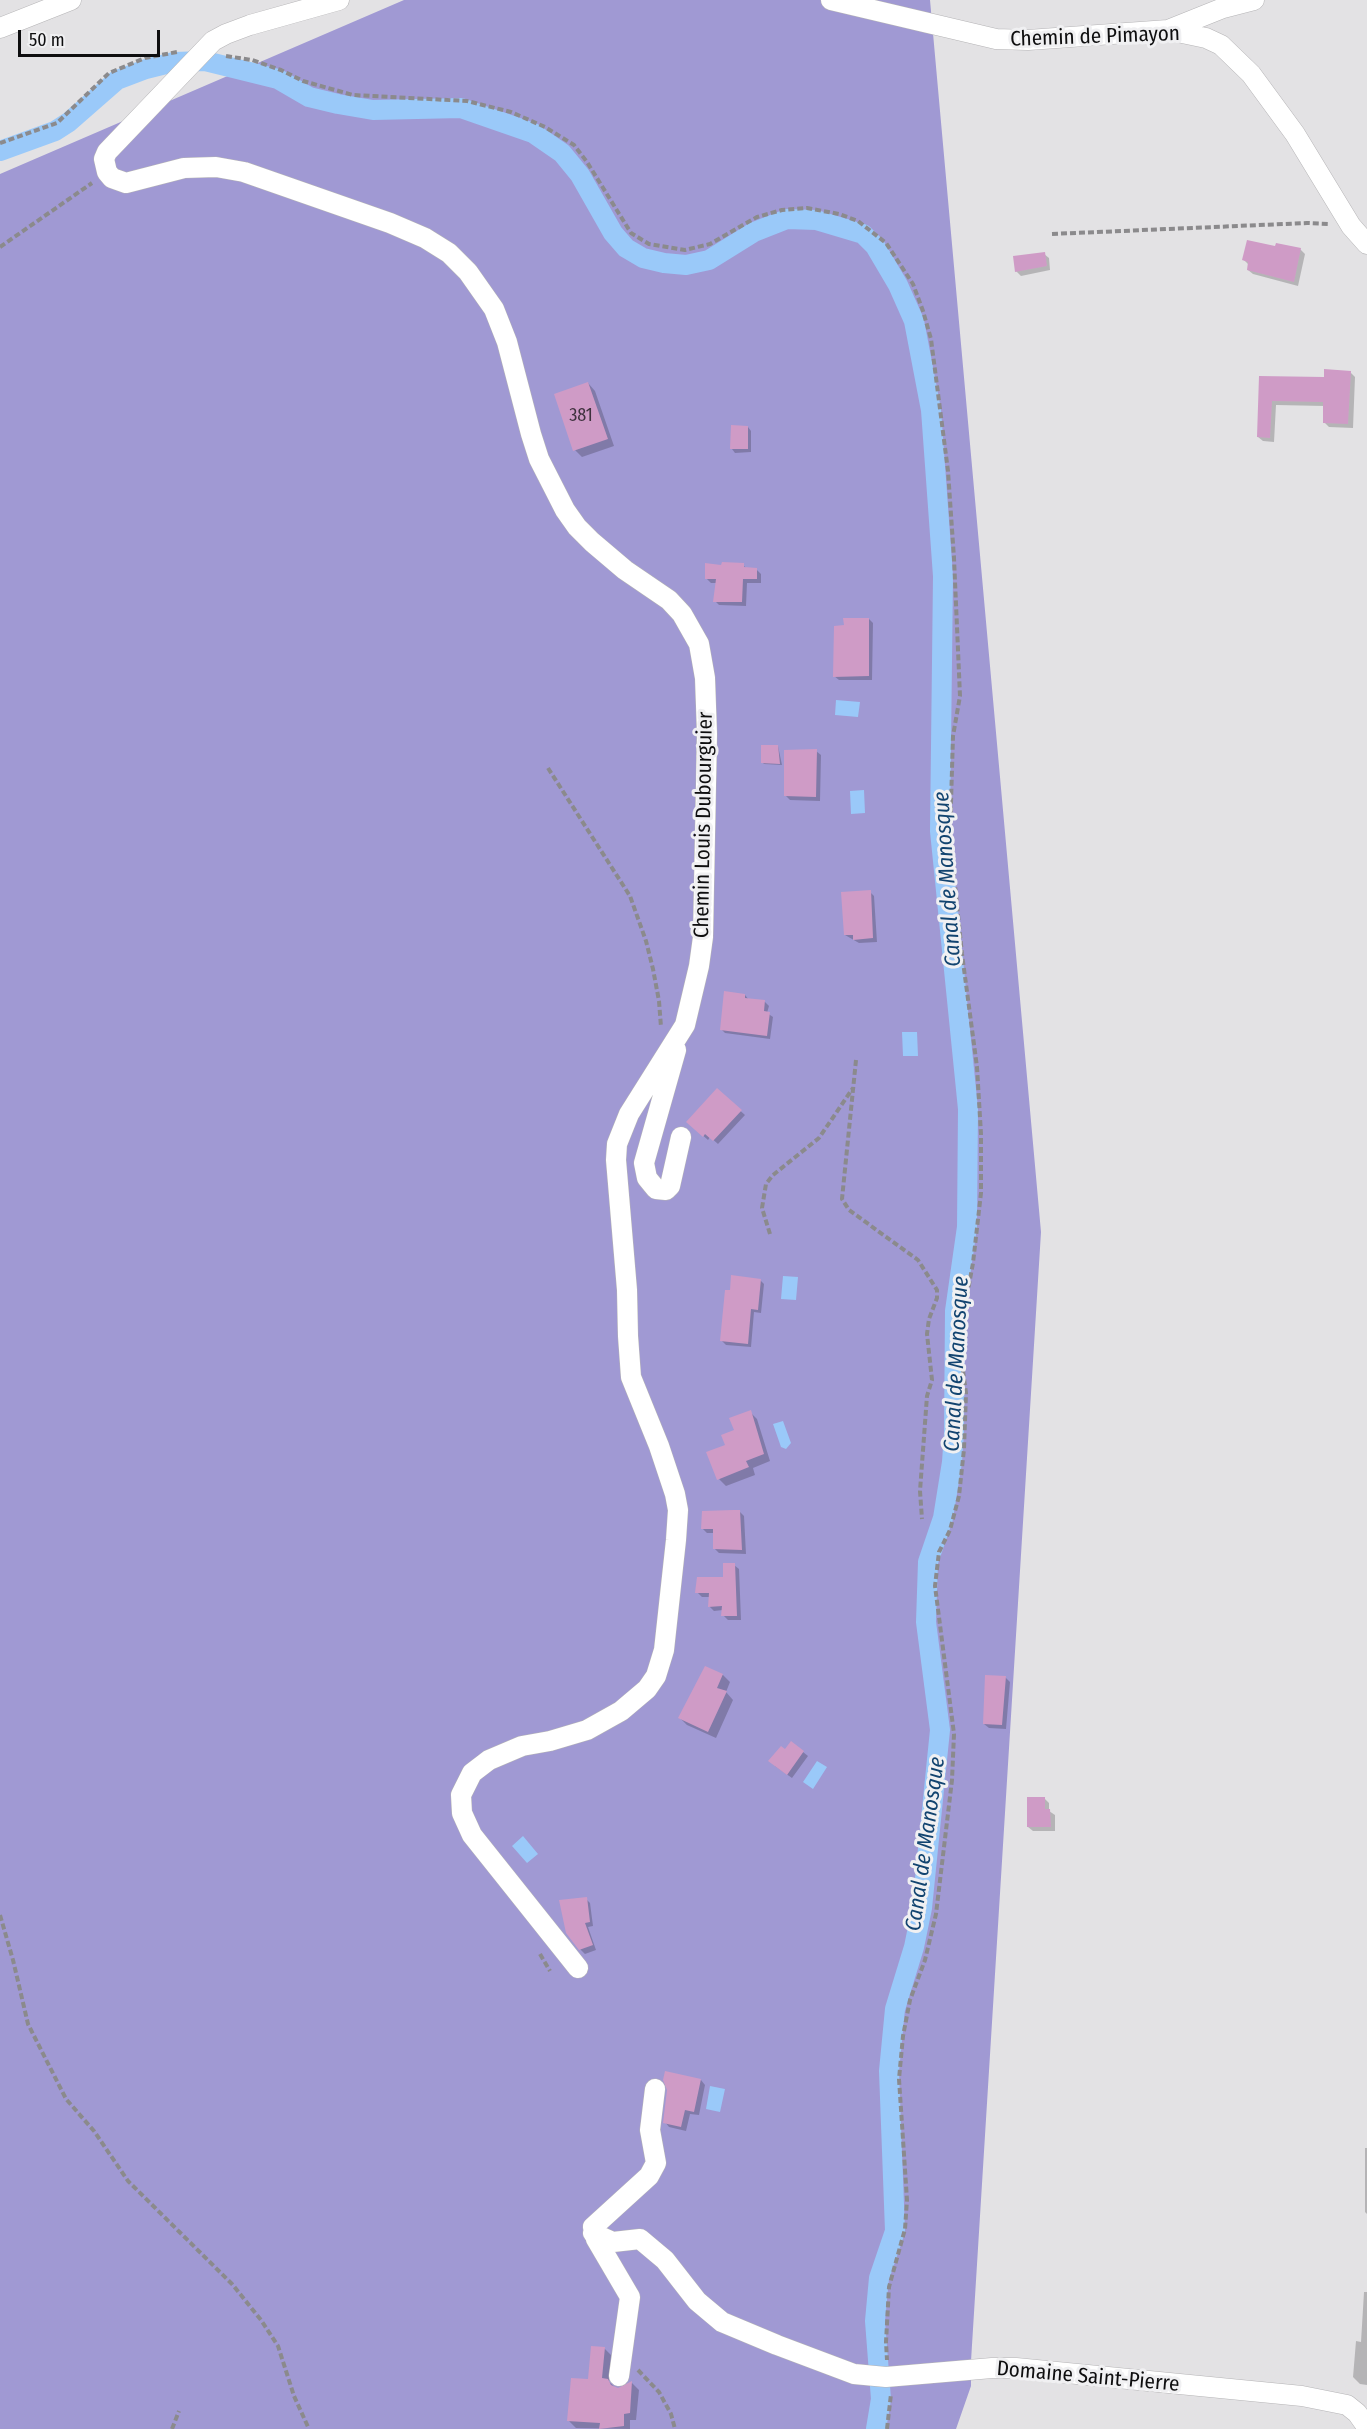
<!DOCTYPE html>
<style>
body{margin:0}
#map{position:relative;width:1367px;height:2429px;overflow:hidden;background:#e3e2e4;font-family:"Fira Sans Condensed",sans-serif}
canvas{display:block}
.scale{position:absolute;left:18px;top:30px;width:142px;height:27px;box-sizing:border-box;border:3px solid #0e0e0f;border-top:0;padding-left:8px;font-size:18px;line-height:21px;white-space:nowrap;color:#0e0e0f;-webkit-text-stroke:4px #f0f0f2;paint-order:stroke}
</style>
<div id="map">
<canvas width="1367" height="2429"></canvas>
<div class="scale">50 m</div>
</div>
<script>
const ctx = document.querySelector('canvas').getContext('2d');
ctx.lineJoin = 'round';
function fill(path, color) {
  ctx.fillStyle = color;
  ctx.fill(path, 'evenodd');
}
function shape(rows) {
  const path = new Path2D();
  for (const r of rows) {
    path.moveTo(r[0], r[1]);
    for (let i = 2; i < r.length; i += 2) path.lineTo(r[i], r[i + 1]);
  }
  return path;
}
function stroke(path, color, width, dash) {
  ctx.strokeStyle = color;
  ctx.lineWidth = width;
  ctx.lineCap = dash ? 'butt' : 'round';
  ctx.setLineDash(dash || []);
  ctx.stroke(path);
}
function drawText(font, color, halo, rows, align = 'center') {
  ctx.font = font + ' "Fira Sans Condensed",sans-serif';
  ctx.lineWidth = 6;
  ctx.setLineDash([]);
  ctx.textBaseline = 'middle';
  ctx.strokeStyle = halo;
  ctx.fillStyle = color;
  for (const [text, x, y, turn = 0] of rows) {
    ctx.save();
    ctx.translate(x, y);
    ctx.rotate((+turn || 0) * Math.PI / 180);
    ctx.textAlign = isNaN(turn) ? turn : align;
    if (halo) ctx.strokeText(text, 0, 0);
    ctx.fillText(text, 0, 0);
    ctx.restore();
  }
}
fill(shape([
 [404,0,930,0,1041,1232,971,2361,971,2386,956,2429,0,2429,0,174]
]), '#a099d3');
fill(shape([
 [836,700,860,702,858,717,835,715],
 [864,790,865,813,851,814,850,791],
 [902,1032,917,1032,918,1056,903,1056],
 [783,1276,798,1277,796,1300,781,1299],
 [783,1421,791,1443,786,1449,781,1447,773,1424],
 [817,1761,827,1767,813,1789,803,1782],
 [523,1836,538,1854,527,1863,512,1846],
 [710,2086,725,2089,720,2112,706,2109]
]), '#9ac9f9');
fill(shape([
 [1277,248,1300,249,1305,254,1298,286,1253,274,1248,270,1249,265,1244,260],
 [1044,254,1049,258,1050,270,1021,276,1016,271],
 [1351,373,1355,377,1353,428,1329,427,1324,422,1325,406,1276,405,1274,442,1263,441,1258,437,1260,378,1326,378],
 [588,383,595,391,614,446,582,457,575,450],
 [748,427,751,431,751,452,735,453,732,449],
 [707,565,743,565,747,569,756,569,761,574,761,583,747,583,746,606,719,605,715,601,717,583,711,583,706,578],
 [869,619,873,623,872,680,839,680,834,676,845,627],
 [778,746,782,765,764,764,762,762],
 [816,751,821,755,820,801,790,800,786,796],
 [870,892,874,896,877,942,859,943,845,935],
 [745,995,749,1000,765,1002,769,1006,767,1013,773,1017,770,1039,725,1033,721,1029],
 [717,1090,745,1115,718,1144,710,1137,708,1140,692,1126],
 [760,1280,764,1284,761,1313,754,1312,751,1347,726,1345,722,1341,731,1292],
 [750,1412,757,1419,770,1461,753,1468,755,1475,726,1486,719,1479,727,1446],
 [740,1512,744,1516,746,1554,719,1553,714,1548,714,1533,707,1533,702,1528],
 [734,1565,739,1569,741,1620,728,1620,723,1615,723,1610,714,1611,709,1606,710,1597,702,1597,697,1592,724,1579],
 [705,1668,723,1675,730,1682,726,1692,733,1700,716,1738,687,1725,680,1718],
 [1005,1677,1010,1682,1006,1729,989,1728,984,1724],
 [785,1751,803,1752,808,1756,792,1778,775,1766],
 [1044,1798,1049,1803,1049,1811,1055,1815,1055,1831,1033,1831,1028,1827],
 [586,1899,590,1903,593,1926,588,1927,596,1950,585,1954,580,1949],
 [701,2080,705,2085,699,2115,690,2114,686,2131,669,2127,665,2122,668,2090],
 [1365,2148,1367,2148,1367,2214,1365,2212],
 [1364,2292,1367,2292,1367,2385,1360,2384,1353,2377,1356,2341,1361,2342],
 [604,2348,611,2355,609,2382,618,2390,632,2383,639,2390,636,2420,630,2420,630,2429,576,2428,569,2421]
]), '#0003');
stroke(shape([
 [0,151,55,131,69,122,117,80,146,69,174,62,205,61,278,79,309,97,338,104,373,110,461,108,533,133,562,153,580,175,613,233,626,248,643,258,664,263,686,265,709,260,754,232,787,219,816,220,863,234,875,246,898,285,914,321,931,410,943,576,940,831,968,1109,967,1227,955,1311,954,1433,952,1462,943,1518,928,1562,926,1622,940,1730,922,1908,914,1947,895,2009,889,2071,895,2231,879,2278,875,2321,881,2399,876,2429]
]), '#9ac9f9', 20);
fill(shape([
 [1247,240,1275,246,1276,243,1301,248,1294,282,1247,270,1248,262,1242,260],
 [1045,252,1047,266,1015,272,1013,256],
 [1324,369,1351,371,1348,424,1323,423,1323,402,1272,401,1270,438,1257,437,1259,376,1324,377],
 [588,382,608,439,573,451,554,394],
 [731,425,748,426,748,449,730,449],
 [722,562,744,563,744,567,757,568,757,579,743,579,742,602,713,602,716,579,705,579,705,563,721,565],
 [843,618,869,618,869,676,833,677,834,626,844,625],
 [761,745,778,745,780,764,761,763],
 [817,749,816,797,784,796,784,750],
 [871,890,873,938,853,940,853,935,844,935,841,892],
 [724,991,745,994,745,998,765,1000,764,1011,770,1012,767,1036,720,1030],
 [717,1088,742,1110,713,1141,705,1134,703,1137,686,1122],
 [731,1275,761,1279,758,1310,751,1309,748,1344,720,1341,725,1290,730,1290],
 [751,1410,764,1454,746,1461,749,1467,717,1480,706,1452,725,1445,721,1435,734,1430,729,1418],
 [733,1510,740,1510,742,1550,713,1549,713,1529,701,1529,702,1511],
 [723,1563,735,1563,737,1616,721,1616,722,1606,708,1607,709,1593,695,1593,697,1577,723,1577],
 [705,1666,723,1674,717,1688,727,1691,708,1732,678,1718],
 [985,1675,1006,1676,1002,1725,983,1724],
 [791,1741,804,1751,787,1775,768,1761,781,1746,785,1749],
 [1027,1797,1045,1797,1045,1809,1050,1809,1051,1827,1027,1827],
 [587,1897,590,1922,585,1923,593,1945,579,1950,566,1933,559,1900],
 [665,2071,701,2079,694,2112,685,2110,681,2127,663,2123,667,2090,663,2080],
 [591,2346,605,2347,602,2378,608,2379,611,2385,618,2388,632,2381,630,2413,624,2414,624,2426,599,2429,600,2423,567,2421,571,2378,588,2379]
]), '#cf9bc6');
const minor = shape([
 [339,0,250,25,226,34,213,41,107,152,104,159,107,172,112,178,126,183,184,168,216,167,244,172,390,223,425,238,449,253,468,272,494,309,507,342,531,434,539,459,565,510,577,527,592,542,625,570,669,600,682,614,699,644,705,678,707,734,703,937,699,966,685,1025,629,1114,617,1144,616,1160,627,1290,628,1336,631,1377,659,1446,675,1494,678,1510,676,1540,664,1650,656,1676,647,1689,621,1711,587,1730,550,1741,522,1746,489,1760,472,1773,461,1795,462,1813,472,1835,578,1968],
 [831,0,996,39,1028,40,1168,30,1206,38,1221,45,1251,74,1295,134,1351,226,1367,244],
 [0,28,71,0],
 [1168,30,1223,8,1254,0],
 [676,1050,644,1163,647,1178,656,1189,666,1190,670,1186,681,1137],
 [593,2233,613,2242,640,2239,665,2260,697,2301,722,2322,777,2345,854,2374,886,2377,992,2368,1016,2368,1302,2396,1347,2405,1357,2413,1367,2427],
 [619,2376,630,2297,596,2239,593,2227,649,2176,656,2163,650,2130,655,2089]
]);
stroke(minor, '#b5b4b6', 21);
stroke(shape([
 [226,56,252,60,281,70,303,81,353,95,467,101,511,112,545,127,574,145,587,162,631,233,649,244,685,250,710,244,757,217,782,210,807,208,839,214,858,221,886,243,913,284,923,311,931,339,948,471,954,558,960,696,953,736,950,836,962,954,977,1067,981,1134,981,1193,973,1263,963,1317,961,1356,966,1393,964,1449,959,1496,950,1530,939,1552,935,1586,954,1734,952,1780,936,1914,925,1960,910,2000,903,2036,899,2079,907,2200,905,2229,889,2287,886,2342,887,2360],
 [0,143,57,123,109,73,145,58,177,52],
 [1052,234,1307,223,1330,224],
 [0,247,92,183],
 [548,768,630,896,646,941,653,969,659,1001,661,1027],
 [856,1060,842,1199,849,1210,918,1260,937,1290,937,1298,929,1319,927,1334,932,1380,927,1396,920,1491,922,1519],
 [770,1234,762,1208,766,1184,773,1175,819,1138,853,1088],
 [0,1915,13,1960,28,2024,66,2099,94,2131,128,2181,232,2284,261,2320,278,2346,294,2396,309,2429],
 [540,1954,550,1971],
 [638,2370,659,2392,671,2414,675,2429],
 [172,2429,179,2411],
 [887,2429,891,2394]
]), '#8b8a8c', 4, [6, 3]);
stroke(minor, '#fff', 20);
drawText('18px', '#3e313d', null, [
 ["381",581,416]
]);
drawText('21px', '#0e0e0f', '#f0f0f2', [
 ["Chemin de Pimayon",1095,37,-2],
 ["Chemin Louis Dubourguier",704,825,-89],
 ["Domaine Saint-Pierre",1088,2377,5]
]);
drawText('italic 22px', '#124470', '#f0f0f2', [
 ["Canal de Manosque",948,879,-94],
 ["Canal de Manosque",957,1364,-87],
 ["Canal de Manosque",926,1844,-82]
]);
</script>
